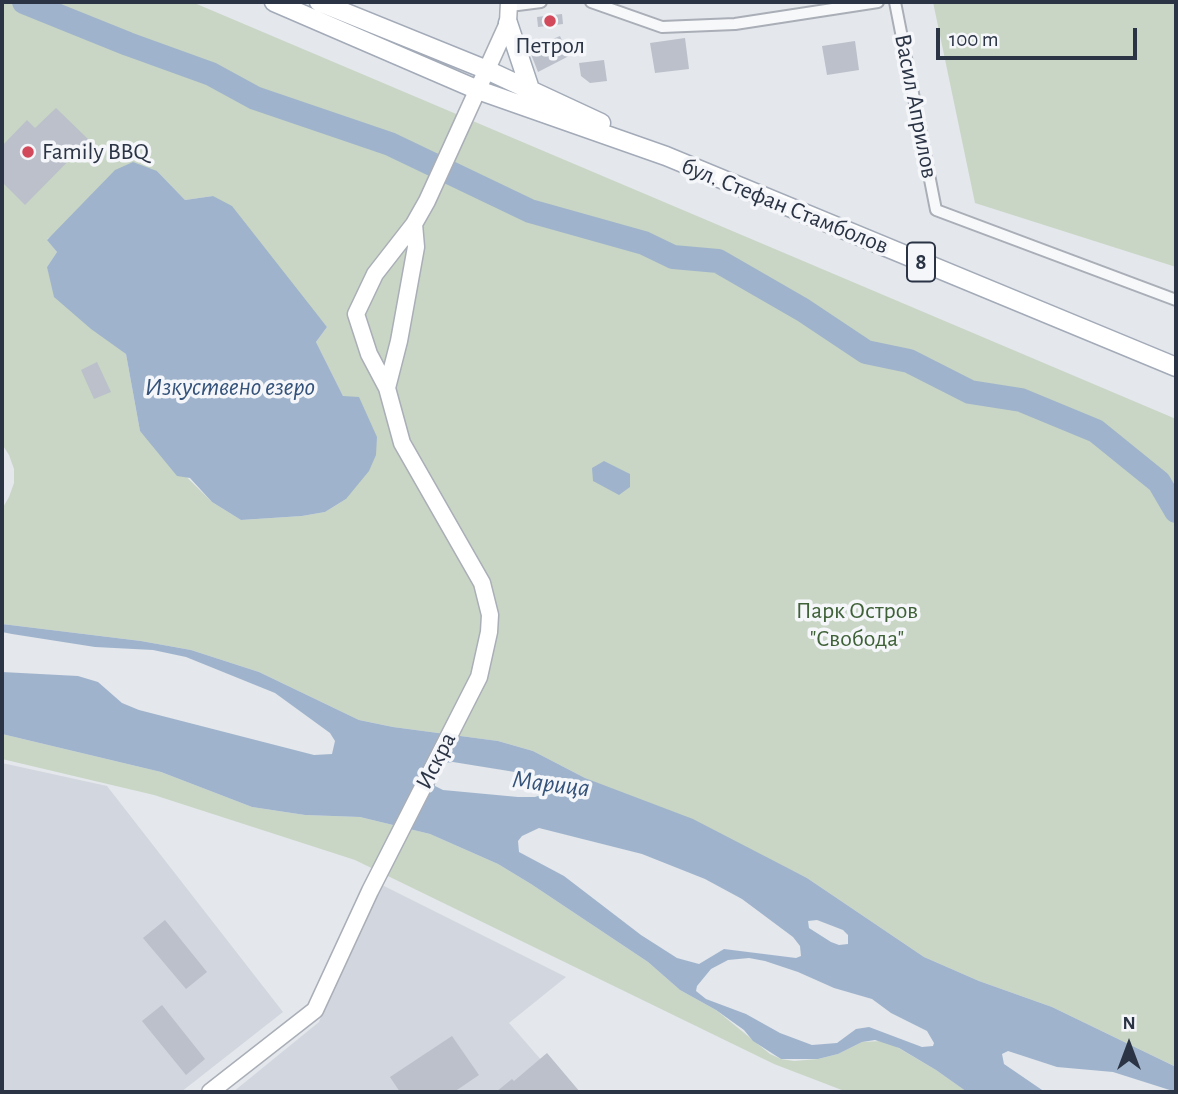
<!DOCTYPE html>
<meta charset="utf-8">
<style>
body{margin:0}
#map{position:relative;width:1178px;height:1094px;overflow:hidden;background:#e4e7ec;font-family:"Alegreya Sans",sans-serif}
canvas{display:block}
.frame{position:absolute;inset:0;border:4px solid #2b3445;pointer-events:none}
.north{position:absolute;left:1094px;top:1010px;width:70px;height:70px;-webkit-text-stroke:5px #f4f6f9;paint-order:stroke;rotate:0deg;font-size:19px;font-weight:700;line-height:28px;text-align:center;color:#2b3445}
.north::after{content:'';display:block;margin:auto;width:24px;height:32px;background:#2b3445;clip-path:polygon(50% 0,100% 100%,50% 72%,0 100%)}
.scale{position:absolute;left:936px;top:28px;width:201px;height:32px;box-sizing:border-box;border:4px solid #2b3445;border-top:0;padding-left:9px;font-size:21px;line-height:24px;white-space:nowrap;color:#2b3445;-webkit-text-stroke:5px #f4f6f9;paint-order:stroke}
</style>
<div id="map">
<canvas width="1178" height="1094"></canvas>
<div class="frame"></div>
<div class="north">N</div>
<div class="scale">100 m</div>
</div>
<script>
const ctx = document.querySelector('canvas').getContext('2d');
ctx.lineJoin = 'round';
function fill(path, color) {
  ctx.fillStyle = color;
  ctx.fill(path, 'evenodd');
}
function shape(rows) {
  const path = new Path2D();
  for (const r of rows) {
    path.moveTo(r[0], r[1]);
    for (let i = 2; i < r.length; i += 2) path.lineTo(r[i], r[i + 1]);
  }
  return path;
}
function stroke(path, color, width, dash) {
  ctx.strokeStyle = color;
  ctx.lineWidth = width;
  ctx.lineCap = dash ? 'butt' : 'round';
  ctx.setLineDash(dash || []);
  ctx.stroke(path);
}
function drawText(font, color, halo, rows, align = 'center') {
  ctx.font = font + ' "Alegreya Sans",sans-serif';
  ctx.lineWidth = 7;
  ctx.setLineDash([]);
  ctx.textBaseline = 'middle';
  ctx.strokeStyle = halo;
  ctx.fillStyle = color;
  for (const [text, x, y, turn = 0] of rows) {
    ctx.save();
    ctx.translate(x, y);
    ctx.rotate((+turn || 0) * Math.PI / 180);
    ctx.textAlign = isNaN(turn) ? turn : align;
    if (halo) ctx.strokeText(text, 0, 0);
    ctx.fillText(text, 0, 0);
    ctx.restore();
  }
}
fill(shape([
 [2,763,107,786,283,1012,181,1092,2,1092],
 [378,883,566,977,509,1023,569,1092,233,1092,319,1022]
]), '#d2d6de');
fill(shape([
 [2,2,192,2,1176,419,1176,1067,1052,1007,979,981,924,957,807,878,742,846,585,778,533,751,498,741,393,727,359,720,259,672,191,650,141,641,2,624,2,509,9,497,14,483,14,469,9,455,2,444],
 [157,171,185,200,213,196,327,327,316,342,343,396,346,499,325,512,302,516,241,520,212,502,140,431,126,354,47,267,57,252,47,239],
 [933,2,1176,2,1176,267,975,203],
 [2,734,161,772,252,807,305,815,360,817,430,834,498,864,531,884,648,962,680,990,716,1010,770,1054,781,1059,794,1061,818,1059,838,1054,862,1042,882,1041,890,1043,936,1070,967,1092,847,1092,774,1064,355,860,154,795,2,759]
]), '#c9d6c5');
fill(shape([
 [133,162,157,171,185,200,213,196,232,206,327,327,316,342,343,396,359,397,377,437,376,455,369,471,346,499,325,512,302,516,241,520,212,502,190,478,177,476,140,431,126,354,91,329,54,297,47,267,57,252,47,240,115,170],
 [604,461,630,474,630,487,619,495,593,481,592,468],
 [2,624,141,641,191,650,259,672,359,720,393,727,498,741,533,751,585,778,693,819,807,878,924,957,979,981,1052,1007,1176,1067,1176,1092,1113,1072,1057,1067,1008,1051,1002,1054,1004,1064,1045,1092,967,1092,936,1070,899,1048,875,1040,862,1042,838,1054,818,1059,781,1059,753,1041,744,1030,716,1010,680,990,648,962,531,884,498,864,430,834,360,817,305,815,252,807,161,772,2,734,2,672,78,676,98,682,122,703,139,710,314,755,332,754,335,741,330,733,275,693,186,657,153,650,95,647,12,634,2,632],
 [453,762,521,773,551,780,554,784,550,792,535,797,518,797,443,790,435,786,432,776,444,763],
 [539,828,642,854,705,879,742,899,793,937,800,946,801,956,796,958,724,949,699,964,677,958,641,935,564,876,519,852,518,841,522,836],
 [817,920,843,930,848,935,848,944,839,945,831,942,809,928,808,921],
 [749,958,765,961,798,972,834,988,872,999,891,1013,927,1031,934,1043,933,1046,922,1047,869,1027,856,1029,837,1043,812,1045,780,1033,746,1014,706,999,696,991,697,986,711,969,728,960]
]), '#9fb4cc');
stroke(shape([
 [24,2,128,44,211,74,255,98,390,144,530,211,644,243,673,257,718,261,803,310,866,352,909,361,970,392,1021,400,1096,431,1159,482,1176,511]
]), '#9fb4cc', 24);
fill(shape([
 [562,14,563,24,538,27,537,17],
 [560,36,569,56,538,72,529,49],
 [685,38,689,69,655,73,650,43],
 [855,41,859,70,827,75,822,46],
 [604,60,607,81,590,83,581,76,579,63],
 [56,108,89,140,25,205,2,182,2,146,27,120,35,128],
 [97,362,111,392,94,399,81,370],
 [165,920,207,972,186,989,143,938],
 [162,1005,205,1059,186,1075,142,1021],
 [452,1036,479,1075,454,1092,400,1092,390,1077],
 [547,1053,580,1092,496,1092,512,1079,514,1081]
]), '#bbc0ca');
const street = shape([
 [591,2,662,27,735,24,878,2],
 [895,2,936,210,1176,300],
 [510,6,541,2]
]);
const secondary = shape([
 [387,388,399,341,416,247,414,224],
 [210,1092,315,1010,370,891,479,677,489,632,490,615,482,583,402,443,387,388,369,354,356,314,375,274,414,224,427,201,508,23,509,2]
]);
const primary = shape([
 [274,2,478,90,666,156,1176,367],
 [319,2,487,70,601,123],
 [508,23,530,89]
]);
stroke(street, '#a9aeb7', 14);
stroke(secondary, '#a9aeb7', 19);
stroke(primary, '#a3abb8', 21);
stroke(street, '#f7f8fa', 10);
stroke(secondary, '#fff', 16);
stroke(primary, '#fff', 18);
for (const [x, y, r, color] of [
 [550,21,7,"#d1495b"],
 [28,152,7,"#d1495b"]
]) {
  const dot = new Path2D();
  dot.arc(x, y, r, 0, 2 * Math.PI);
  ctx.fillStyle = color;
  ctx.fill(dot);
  stroke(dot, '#f4f6f9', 2.5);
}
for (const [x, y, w] of [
 [921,262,28]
]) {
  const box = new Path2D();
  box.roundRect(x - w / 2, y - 19.5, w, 39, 5);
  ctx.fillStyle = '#f4f6f9';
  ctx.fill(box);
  stroke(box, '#2b3445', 2);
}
drawText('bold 23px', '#2b3445', null, [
 ["8",921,262]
]);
drawText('24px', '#2b3445', '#f4f6f9', [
 ["Петрол",550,46],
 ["Family BBQ",42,152,"left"]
]);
drawText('24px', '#2b3445', '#f4f6f9', [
 ["Васил Априлов",916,106,79],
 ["бул. Стефан Стамболов",785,206,22],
 ["Искра",436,761,-63]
]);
drawText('24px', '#3f6138', '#f4f6f9', [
 ["Парк Остров",857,611],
 ["\"Свобода\"",857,639]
]);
drawText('italic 26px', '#34527a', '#f4f6f9', [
 ["Изкуствено езеро",230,387],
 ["Марица",551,784,7]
]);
</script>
